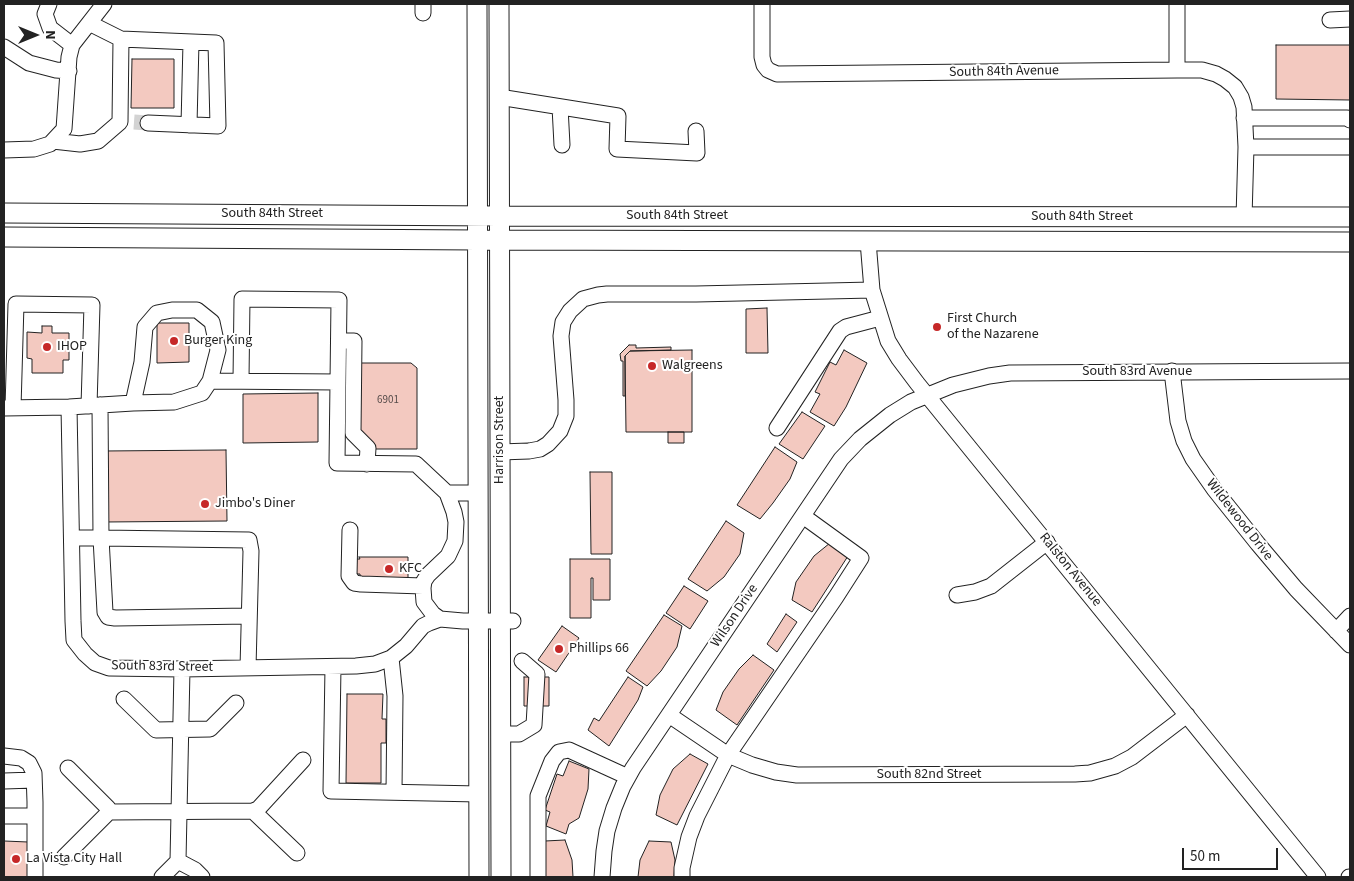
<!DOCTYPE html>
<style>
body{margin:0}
#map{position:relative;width:1354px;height:881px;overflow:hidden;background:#fff;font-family:"Source Sans 3",sans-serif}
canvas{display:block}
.frame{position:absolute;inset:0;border:5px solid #222;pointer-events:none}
.north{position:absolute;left:10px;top:10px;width:50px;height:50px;-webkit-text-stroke:4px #fff;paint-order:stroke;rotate:90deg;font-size:14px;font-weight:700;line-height:20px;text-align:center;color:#222}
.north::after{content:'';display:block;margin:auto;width:18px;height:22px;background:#222;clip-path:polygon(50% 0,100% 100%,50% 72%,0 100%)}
.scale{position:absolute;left:1182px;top:848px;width:96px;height:22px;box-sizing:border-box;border:2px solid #222;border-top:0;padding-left:6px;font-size:15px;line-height:18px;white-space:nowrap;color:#222;-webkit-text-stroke:4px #fff;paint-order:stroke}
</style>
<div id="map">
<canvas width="1354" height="881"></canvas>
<div class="frame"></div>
<div class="north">N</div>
<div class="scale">50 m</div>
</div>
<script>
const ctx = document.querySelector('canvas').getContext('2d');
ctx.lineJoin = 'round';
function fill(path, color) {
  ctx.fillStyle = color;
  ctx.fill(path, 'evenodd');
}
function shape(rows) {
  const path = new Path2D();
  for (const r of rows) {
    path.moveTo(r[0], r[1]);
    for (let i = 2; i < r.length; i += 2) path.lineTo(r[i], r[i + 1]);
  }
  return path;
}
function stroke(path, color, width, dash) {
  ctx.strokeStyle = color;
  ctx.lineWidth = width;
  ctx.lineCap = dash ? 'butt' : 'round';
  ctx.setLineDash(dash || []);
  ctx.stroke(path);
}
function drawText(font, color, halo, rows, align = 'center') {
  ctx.font = font + ' "Source Sans 3",sans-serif';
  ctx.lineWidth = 4;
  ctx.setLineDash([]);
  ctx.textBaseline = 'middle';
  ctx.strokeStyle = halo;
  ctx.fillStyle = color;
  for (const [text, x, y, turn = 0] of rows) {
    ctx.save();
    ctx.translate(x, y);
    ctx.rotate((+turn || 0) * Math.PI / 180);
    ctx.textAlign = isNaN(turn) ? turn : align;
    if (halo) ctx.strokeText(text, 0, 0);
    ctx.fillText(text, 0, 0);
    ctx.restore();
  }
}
const building = shape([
 [1276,45,1350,45,1350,100,1276,99,1276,45],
 [132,59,174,59,174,108,131,108,132,59],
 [767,308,768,353,746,353,746,309,767,308],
 [157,323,189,323,189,362,157,363,157,323],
 [42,326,52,326,52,333,69,333,69,360,63,360,63,373,32,373,32,359,27,358,27,332,42,333,42,326],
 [629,345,636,345,636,348,671,347,671,350,630,351,625,356,625,396,623,396,623,361,621,361,620,354,629,345],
 [692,350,692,432,626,432,625,356,630,351,692,350],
 [844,350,867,363,846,407,834,426,810,412,820,394,815,392,830,362,836,365,844,350],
 [358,363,411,363,417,368,417,449,373,449,358,434,358,363],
 [318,393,318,442,243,443,243,394,318,393],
 [802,412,825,426,803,459,779,444,802,412],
 [668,432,684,432,684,443,668,443,668,432],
 [775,447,797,462,790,479,773,503,760,519,737,505,775,447],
 [226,450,227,521,104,522,103,451,226,450],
 [590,472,612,472,612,554,591,554,590,472],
 [726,521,744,533,740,554,724,577,707,591,688,579,726,521],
 [830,543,848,556,812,612,792,600,796,582,814,556,830,543],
 [359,557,408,557,408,580,360,579,360,574,353,574,353,559,360,559,359,557],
 [570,559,610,559,610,600,593,600,593,578,591,578,591,618,570,618,570,559],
 [684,586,708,601,690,629,666,613,684,586],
 [786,614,797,622,777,652,767,644,786,614],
 [664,615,682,626,677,647,661,671,647,686,626,671,664,615],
 [562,626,579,638,556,672,538,660,562,626],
 [753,655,774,670,737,725,716,710,723,692,739,669,753,655],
 [524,677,549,677,549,706,524,706,524,677],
 [628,677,643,687,638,700,609,746,588,730,594,718,599,721,628,677],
 [347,694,383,694,382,719,386,719,386,743,381,743,381,783,346,783,347,694],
 [690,754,708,764,677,825,656,815,660,795,673,769,690,754],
 [569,761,589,769,588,789,579,818,569,824,566,834,546,826,550,812,545,810,557,774,563,776,569,761],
 [565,840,572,860,573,877,545,877,545,841,565,840],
 [4,841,28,842,28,877,4,877,4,841],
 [649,841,671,842,675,860,674,877,638,877,640,860,649,841]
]);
fill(building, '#f3c9c0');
stroke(building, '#222', 1);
stroke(shape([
 [134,122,148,123]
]), '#d3d3d3', 15, [15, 8]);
const minor = shape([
 [49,4,45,14,50,28,72,45],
 [762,4,762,57,764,65,768,70,777,74,1177,70,1202,70,1216,74,1225,79,1235,87,1241,97,1244,107,1246,147,1244,218],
 [423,13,423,4],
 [1330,20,1350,19],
 [121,39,216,43,218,126,148,123],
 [4,47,29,63,56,70,69,71],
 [1177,70,1177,4],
 [499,97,618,116,617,149,697,153,696,131],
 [560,107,562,145],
 [1244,118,1347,118,1350,120],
 [189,125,191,42],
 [53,141,80,144,98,141,120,122,121,39,89,23],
 [1246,147,1350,147],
 [4,150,34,149,50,144,64,129,69,57,72,45,104,4],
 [868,241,872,290,888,341,899,359,917,383,1318,877],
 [339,341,354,341,353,433,368,448,367,464],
 [1172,371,1178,421,1184,441,1193,459,1214,489,1258,544,1296,589,1350,645],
 [241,380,242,299,339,300,337,463,416,464,447,493,454,512,456,522,455,541,448,556,428,575,424,581,423,588,424,602,433,614,440,619],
 [210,381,338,382],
 [69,407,73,621,74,640,85,654,95,663,109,668,182,669,356,666,375,664,391,658,406,646,423,626,429,623,440,619,463,621,513,621],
 [4,408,69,407,133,403,174,402,202,393,210,381,218,350,212,322,197,310,172,310,157,313,145,327,142,362,133,403],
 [13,408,16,304,92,305,89,406],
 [777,428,840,331,846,327,880,318],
 [500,452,529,451,540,449,548,444,560,431,566,416,566,400,561,336,563,322,570,311,583,299,598,295,607,294,696,294,872,290],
 [447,493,478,493],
 [350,530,349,576,354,583,361,584,423,586],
 [72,538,101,538,100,405],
 [957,595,975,592,991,586,1047,542],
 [1336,631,1350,616],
 [391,658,395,696,394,792],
 [333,667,331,791,479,794],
 [248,668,251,551,249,540,101,538,105,612,108,617,115,618,249,616],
 [124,699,156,730,210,729,236,703],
 [669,715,728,755,752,765,776,772,797,775,1075,774,1090,773,1115,766,1132,757,1187,715],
 [501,734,519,734,534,725,537,674,522,661],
 [4,756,21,758,29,763,34,773,35,802,35,877],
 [68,768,108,808,109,812],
 [4,781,34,780],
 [253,811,297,853],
 [4,816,35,816],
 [64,857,109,812,253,811,258,809,303,760],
 [178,861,195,870,202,877],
 [162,877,178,861,182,669],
 [538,877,538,796,552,761,559,752,569,750,628,777],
 [602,877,604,851,607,831,614,808,623,786,633,768,841,459,860,439,890,415,911,402,953,385,989,376,1010,373,1350,371],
 [682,877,682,868,689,837,697,816,728,755,836,597,861,558,803,516],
 [1349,877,1350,877]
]);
const major = shape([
 [477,4,479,877],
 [499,4,501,877],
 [4,213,499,216,1350,217],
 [4,237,478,240,1350,242]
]);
stroke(minor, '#222', 17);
stroke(major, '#222', 21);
stroke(minor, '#fff', 15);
stroke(major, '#fff', 19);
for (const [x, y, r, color] of [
 [937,327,5,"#c62828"],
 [174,341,5,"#c62828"],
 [47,347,5,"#c62828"],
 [652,366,5,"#c62828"],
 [205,504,5,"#c62828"],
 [389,569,5,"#c62828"],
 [559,649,5,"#c62828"],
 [16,859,5,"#c62828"]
]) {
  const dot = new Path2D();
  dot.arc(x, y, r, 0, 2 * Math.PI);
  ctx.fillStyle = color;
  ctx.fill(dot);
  stroke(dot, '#fff', 2);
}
drawText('11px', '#564c4a', null, [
 ["6901",388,401]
]);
drawText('14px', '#222', '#fff', [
 ["South 84th Avenue",1004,72,-1],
 ["South 84th Street",272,214],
 ["South 84th Street",677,216],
 ["South 84th Street",1082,217],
 ["South 83rd Avenue",1137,372],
 ["Harrison Street",500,440,-90],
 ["Wildewood Drive",1239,520,52],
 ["Ralston Avenue",1070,570,51],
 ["Wilson Drive",735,616,-56],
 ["South 83rd Street",162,667,1],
 ["South 82nd Street",929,775]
]);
drawText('14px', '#222', '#fff', [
 ["First Church",947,319],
 ["of the Nazarene",947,335],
 ["Burger King",184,341],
 ["IHOP",57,347],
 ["Walgreens",662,366],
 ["Jimbo's Diner",215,504],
 ["KFC",399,569],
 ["Phillips 66",569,649],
 ["La Vista City Hall",26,859]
], 'left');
</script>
